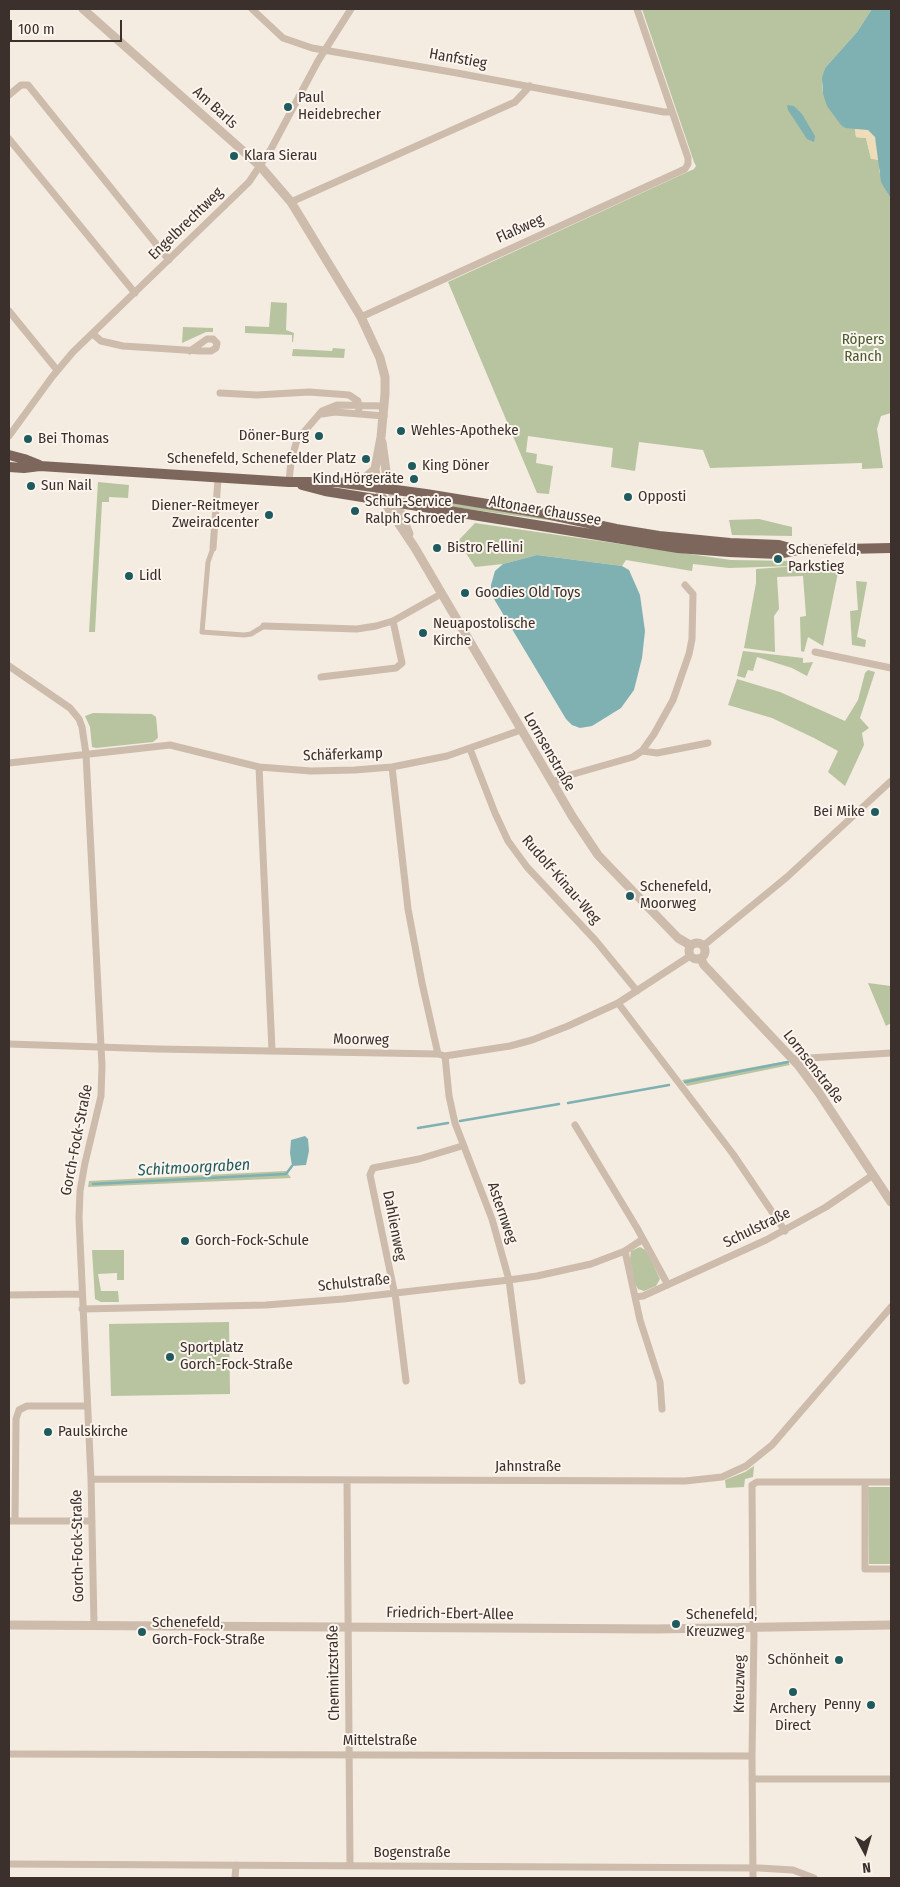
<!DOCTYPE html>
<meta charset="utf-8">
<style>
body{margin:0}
#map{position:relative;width:900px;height:1887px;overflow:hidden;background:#f4ebe1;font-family:"Fira Sans Condensed",sans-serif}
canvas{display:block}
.frame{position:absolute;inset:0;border:10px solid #3b302b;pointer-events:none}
.north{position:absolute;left:840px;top:1827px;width:50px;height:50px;-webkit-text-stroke:4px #fbf5ee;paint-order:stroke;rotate:174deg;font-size:14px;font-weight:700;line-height:20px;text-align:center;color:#3b302b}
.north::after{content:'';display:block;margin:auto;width:18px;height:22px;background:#3b302b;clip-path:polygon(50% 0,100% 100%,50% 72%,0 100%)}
.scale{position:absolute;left:10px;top:20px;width:112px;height:22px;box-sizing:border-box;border:2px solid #3b302b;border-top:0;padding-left:6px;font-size:15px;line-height:18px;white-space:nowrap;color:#3b302b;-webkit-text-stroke:4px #fbf5ee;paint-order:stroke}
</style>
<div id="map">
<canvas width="900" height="1887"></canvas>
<div class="frame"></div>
<div class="north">N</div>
<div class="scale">100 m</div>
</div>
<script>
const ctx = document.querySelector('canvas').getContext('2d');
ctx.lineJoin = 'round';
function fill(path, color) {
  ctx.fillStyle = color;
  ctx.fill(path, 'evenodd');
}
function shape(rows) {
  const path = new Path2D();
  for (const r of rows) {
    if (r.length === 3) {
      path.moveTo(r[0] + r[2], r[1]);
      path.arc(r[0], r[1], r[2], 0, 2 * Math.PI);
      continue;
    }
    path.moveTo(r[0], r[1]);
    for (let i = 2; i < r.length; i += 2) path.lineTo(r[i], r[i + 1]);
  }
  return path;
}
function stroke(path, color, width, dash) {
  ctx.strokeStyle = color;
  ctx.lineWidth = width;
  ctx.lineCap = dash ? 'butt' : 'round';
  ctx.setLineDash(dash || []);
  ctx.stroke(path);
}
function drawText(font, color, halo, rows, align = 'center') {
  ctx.font = font + ' "Fira Sans Condensed",sans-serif';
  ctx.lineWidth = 4;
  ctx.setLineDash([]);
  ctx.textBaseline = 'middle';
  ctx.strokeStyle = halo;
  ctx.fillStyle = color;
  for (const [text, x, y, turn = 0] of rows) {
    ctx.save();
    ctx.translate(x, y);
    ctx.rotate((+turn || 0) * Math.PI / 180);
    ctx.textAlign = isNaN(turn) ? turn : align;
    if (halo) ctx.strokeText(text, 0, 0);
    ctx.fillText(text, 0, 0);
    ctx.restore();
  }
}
fill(shape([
 [642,9,872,9,857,32,825,68,822,85,823,94,845,128,855,128,856,137,866,138,871,158,879,160,879,171,887,192,891,199,891,413,881,416,877,429,883,468,862,469,862,463,710,468,703,450,639,442,635,471,611,467,613,448,528,436,526,452,537,454,536,463,553,466,549,494,537,493,448,282,694,169,696,166,694,162],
 [271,302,287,303,286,330,294,333,293,342,292,342,292,335,245,333,245,326,269,327],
 [183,327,213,328,213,332,206,332,182,343],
 [333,348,345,349,344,358,292,356,293,349,332,351],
 [98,482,129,485,128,498,109,497,109,502,102,502,95,632,89,632],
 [425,499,536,516,569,523,424,503],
 [759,519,792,527,792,536,732,535,729,520],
 [475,523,731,560,793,561,792,566,729,568,693,564,692,571,626,560,622,566,537,555,503,564,475,567,458,541],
 [840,563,823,646,808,637,804,652,801,651,800,617,806,616,803,576,777,577,779,609,774,616,775,652,744,648,756,583,756,569],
 [856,581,867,582,857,637,866,640,865,647,852,645,850,611,858,610],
 [743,651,803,658,803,663,813,662,807,676,792,668,757,657,753,671,748,670,745,678,737,676],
 [868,670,875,672,860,718,869,728,862,733,864,745,845,786,828,772,838,751,814,738,772,718,728,705,737,679,780,692,845,721,858,700,865,673],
 [93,713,152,714,156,717,158,738,153,742,96,748,92,747,90,727,85,716],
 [868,983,891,986,891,1023,886,1026],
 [787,1061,790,1065,687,1086,682,1080],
 [286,1171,291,1178,88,1187,89,1181],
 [640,1247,647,1251,660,1279,656,1286,644,1291,638,1289,635,1284,630,1259,631,1251],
 [92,1250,124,1250,124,1280,117,1280,117,1273,98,1274,101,1291,118,1291,119,1302,101,1302,95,1299],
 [229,1322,230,1394,111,1396,109,1324],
 [754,1466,753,1477,745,1479,744,1487,726,1488,725,1480,745,1472],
 [868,1487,891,1487,891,1564,869,1564]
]), '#b8c4a0');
fill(shape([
 [855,128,868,130,875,137,879,160,871,159,866,138,856,137]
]), '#efdcb8');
fill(shape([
 [872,9,891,9,891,199,881,182,875,137,868,130,845,128,841,125,827,106,823,94,822,78,825,68,857,32],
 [787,105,794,106,802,114,815,136,814,142,807,139,788,110],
 [537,555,622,566,629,570,640,595,645,631,642,658,634,690,621,708,592,726,580,728,572,725,566,719,491,594,491,585,495,571,503,564],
 [305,1136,308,1139,309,1151,306,1165,292,1166,290,1153,291,1140]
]), '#7fb0b2');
stroke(shape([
 [685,1082,788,1062],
 [568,1103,669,1085],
 [460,1121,559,1104],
 [418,1128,448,1123],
 [93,1184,286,1174,292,1166]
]), '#7fb0b2', 2.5);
stroke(shape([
 [213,548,208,562,202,632,244,635,251,634,264,626]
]), '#cdbbac', 5);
stroke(shape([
 [252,9,283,38,312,48,457,73,664,112,672,112],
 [9,95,21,85,28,85,169,260],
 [9,139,135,293],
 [291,202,515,102,530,86],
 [9,311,57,370],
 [361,317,685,169,688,164,688,158,637,9],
 [93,334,101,341,123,346,200,351,211,351,216,348,217,343,213,339,207,339,190,351],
 [220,393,257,395,309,392,349,395,358,401,359,414],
 [322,414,335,412,384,416],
 [9,436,52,377,73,352,249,182,271,149,318,61,351,9],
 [289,482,291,461,297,440,322,411,337,405,384,406],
 [213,548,218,479],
 [264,626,357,629,376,626,393,621,441,594],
 [815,652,891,668],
 [9,666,70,708,79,719,82,727,86,754,102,1066,101,1096,85,1163,80,1191,79,1218,91,1479,94,1625],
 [321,677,396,668,402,663,393,621],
 [470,749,495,813,508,841,527,867,596,941,637,991],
 [642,751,657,753,708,743],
 [9,763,170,745,259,767,311,771,355,770,392,767,447,756,521,730],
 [259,767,272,1050],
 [392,767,408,909,422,983,438,1054],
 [552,783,563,777,633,757,642,751,654,734,673,700,689,654,692,639,693,594,685,585],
 [703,946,787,877,891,781],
 [618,1003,733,1154,785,1231],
 [9,1044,158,1049,438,1054,445,1056,510,1046,532,1040,568,1026,618,1003,690,956],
 [445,1056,449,1096,455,1123,492,1219,509,1280,522,1381],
 [793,1059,891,1053],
 [575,1125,637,1228,668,1285],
 [625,1251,640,1320,660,1382,662,1409],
 [9,1295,81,1294],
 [635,1297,643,1296,766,1240,826,1207,873,1175],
 [82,1309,266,1305,343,1299,509,1280,537,1276,591,1264,625,1251,643,1239],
 [406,1381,396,1300,370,1175,373,1168,419,1159,462,1146],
 [91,1479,685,1481,722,1477,746,1466,772,1445,891,1307],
 [347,1480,350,1866],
 [865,1483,865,1569,891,1569],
 [9,1521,92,1521],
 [15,1521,16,1419,19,1410,27,1406,87,1406],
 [9,1754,752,1756],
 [752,1779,891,1779],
 [9,1864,759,1868,793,1870,814,1878],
 [235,1878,236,1865],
 [753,1878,752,1756,754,1635,753,1622,752,1485,757,1482,891,1482]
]), '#cdbbac', 7);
stroke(shape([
 [83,9,260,166,291,202,361,317,380,358,385,377,385,394,381,437,375,469,378,487,383,500,415,548,572,816,598,855,678,938,690,945],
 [382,442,386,471,391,489,409,534],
 [358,484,375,469],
 [697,951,8],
 [701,959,704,965,799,1066,819,1093,891,1202],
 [9,1625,655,1629,891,1625]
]), '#cdbbac', 9);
stroke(shape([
 [9,455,24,459,39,465],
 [9,467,24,468,40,466,289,482,336,482,426,494,542,513,616,529,659,536,730,543,779,545,797,550],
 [302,485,325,491,678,548,729,552,778,554,797,550,891,548]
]), '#7d675c', 10);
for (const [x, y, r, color] of [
 [288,107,5,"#1f5a5e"],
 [234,156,5,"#1f5a5e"],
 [401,431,5,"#1f5a5e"],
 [319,436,5,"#1f5a5e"],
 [28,439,5,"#1f5a5e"],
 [366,459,5,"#1f5a5e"],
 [412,466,5,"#1f5a5e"],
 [414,479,5,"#1f5a5e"],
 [31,486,5,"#1f5a5e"],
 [628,497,5,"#1f5a5e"],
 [355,511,5,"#1f5a5e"],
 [269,515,5,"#1f5a5e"],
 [437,548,5,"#1f5a5e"],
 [778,559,5,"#1f5a5e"],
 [129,576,5,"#1f5a5e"],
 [465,593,5,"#1f5a5e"],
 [423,633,5,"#1f5a5e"],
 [875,812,5,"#1f5a5e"],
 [630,896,5,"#1f5a5e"],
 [185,1241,5,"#1f5a5e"],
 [170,1357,5,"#1f5a5e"],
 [48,1432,5,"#1f5a5e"],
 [676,1624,5,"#1f5a5e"],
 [142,1632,5,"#1f5a5e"],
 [839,1660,5,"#1f5a5e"],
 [793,1692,5,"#1f5a5e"],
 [871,1705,5,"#1f5a5e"]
]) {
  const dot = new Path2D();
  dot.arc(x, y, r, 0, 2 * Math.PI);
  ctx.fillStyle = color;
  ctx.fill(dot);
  stroke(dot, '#fbf5ee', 2);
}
drawText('15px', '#3b302b', '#fbf5ee', [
 ["Hanfstieg",458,59,10],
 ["Am Barls",215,108,42],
 ["Engelbrechtweg",186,224,-44],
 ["Flaßweg",520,229,-24],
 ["Altonaer Chaussee",545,511,10],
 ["Lornsenstraße",549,752,60],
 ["Schäferkamp",343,755,-2],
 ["Rudolf-Kinau-Weg",561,880,49],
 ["Moorweg",361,1040,1],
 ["Lornsenstraße",813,1067,52],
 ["Gorch-Fock-Straße",77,1140,-79],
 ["Asternweg",502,1213,71],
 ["Dahlienweg",394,1226,79],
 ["Schulstraße",757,1228,-26],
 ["Schulstraße",354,1283,-6],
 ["Jahnstraße",528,1467],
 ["Gorch-Fock-Straße",78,1546,-91],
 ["Friedrich-Ebert-Allee",450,1614,1],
 ["Chemnitzstraße",334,1673,-91],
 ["Kreuzweg",740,1684,-89],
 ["Mittelstraße",380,1741],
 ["Bogenstraße",412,1853]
]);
drawText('15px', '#3b302b', '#fbf5ee', [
 ["Paul",298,98],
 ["Heidebrecher",298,115],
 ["Klara Sierau",244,156],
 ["Wehles-Apotheke",411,431],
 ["Döner-Burg",309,436,"right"],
 ["Bei Thomas",38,439],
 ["Schenefeld, Schenefelder Platz",356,459,"right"],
 ["King Döner",422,466],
 ["Kind Hörgeräte",404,479,"right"],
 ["Sun Nail",41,486],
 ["Opposti",638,497],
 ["Schuh-Service",365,502],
 ["Ralph Schroeder",365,519],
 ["Diener-Reitmeyer",259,506,"right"],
 ["Zweiradcenter",259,523,"right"],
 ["Bistro Fellini",447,548],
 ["Schenefeld,",788,550],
 ["Parkstieg",788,567],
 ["Lidl",139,576],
 ["Goodies Old Toys",475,593],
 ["Neuapostolische",433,624],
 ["Kirche",433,641],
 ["Bei Mike",865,812,"right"],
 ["Schenefeld,",640,887],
 ["Moorweg",640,904],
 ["Gorch-Fock-Schule",195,1241],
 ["Sportplatz",180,1348],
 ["Gorch-Fock-Straße",180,1365],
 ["Paulskirche",58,1432],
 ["Schenefeld,",686,1615],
 ["Kreuzweg",686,1632],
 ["Schenefeld,",152,1623],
 ["Gorch-Fock-Straße",152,1640],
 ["Schönheit",829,1660,"right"],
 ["Penny",861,1705,"right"],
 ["Archery",793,1709,"center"],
 ["Direct",793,1726,"center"]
], 'left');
drawText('15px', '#4a5a2e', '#fbf5ee', [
 ["Röpers",863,340],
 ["Ranch",863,357]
]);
drawText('italic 16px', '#1f5a5e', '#fbf5ee', [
 ["Schitmoorgraben",194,1168,-3]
]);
</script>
